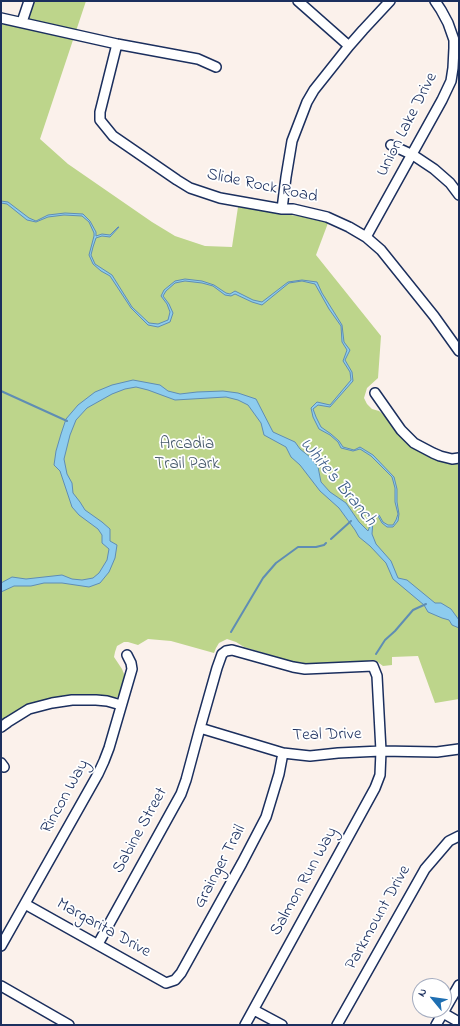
<!DOCTYPE html>
<style>
body{margin:0}
#map{position:relative;width:460px;height:1026px;overflow:hidden;background:#fbf1eb;font-family:"Indie Flower",sans-serif}
canvas{display:block}
.frame{position:absolute;inset:0;border:2px solid #1b2f5e;pointer-events:none}
.north{position:absolute;left:412px;top:978px;width:40px;height:40px;box-sizing:border-box;background:#fff;border:1px solid #a4acbf;border-radius:50%;rotate:299deg;font-size:11px;font-weight:700;line-height:16px;text-align:center;color:#1b2f5e}
.north::after{content:'';display:block;margin:auto;width:14px;height:18px;background:#1f6fb2;clip-path:polygon(50% 0,100% 100%,50% 72%,0 100%)}
</style>
<div id="map">
<canvas width="460" height="1026"></canvas>
<div class="frame"></div>
<div class="north">N</div>
</div>
<script>
const ctx = document.querySelector('canvas').getContext('2d');
ctx.lineJoin = 'round';
function fill(path, color) {
  ctx.fillStyle = color;
  ctx.fill(path, 'evenodd');
}
function shape(rows) {
  const path = new Path2D();
  for (const r of rows) {
    path.moveTo(r[0], r[1]);
    for (let i = 2; i < r.length; i += 2) path.lineTo(r[i], r[i + 1]);
  }
  return path;
}
function stroke(path, color, width, dash) {
  ctx.strokeStyle = color;
  ctx.lineWidth = width;
  ctx.lineCap = dash ? 'butt' : 'round';
  ctx.setLineDash(dash || []);
  ctx.stroke(path);
}
function drawText(font, color, halo, rows, align = 'center') {
  ctx.font = font + ' "Indie Flower",sans-serif';
  ctx.lineWidth = 3.5;
  ctx.setLineDash([]);
  ctx.textBaseline = 'middle';
  ctx.strokeStyle = halo;
  ctx.fillStyle = color;
  for (const [text, x, y, turn = 0] of rows) {
    ctx.save();
    ctx.translate(x, y);
    ctx.rotate((+turn || 0) * Math.PI / 180);
    ctx.textAlign = isNaN(turn) ? turn : align;
    if (halo) ctx.strokeText(text, 0, 0);
    ctx.fillText(text, 0, 0);
    ctx.restore();
  }
}
fill(shape([
 [34,1,86,1,40,139,68,164,152,222,175,236,205,246,232,247,238,207,304,217,328,223,316,255,381,336,378,378,367,388,364,398,367,404,372,409,379,411,386,417,397,432,406,443,418,451,442,461,459,463,459,699,435,703,418,656,392,657,392,665,383,666,375,660,370,660,362,663,325,665,294,662,244,647,236,642,227,639,219,643,216,648,214,653,171,641,148,639,138,645,128,642,124,642,117,646,115,652,114,657,122,669,124,674,124,679,119,696,115,698,77,696,1,722,1,24,25,28]
]), '#bdd58b');
const water = shape([
 [1,201,8,202,29,218,36,221,48,215,65,213,83,214,90,221,96,232,96,236,102,234,110,235,118,227,119,227,110,237,102,236,96,238,93,247,91,255,95,264,112,275,132,307,149,323,158,324,168,320,170,312,167,304,161,296,164,290,175,281,185,279,202,281,214,285,226,293,230,294,235,291,253,300,262,302,288,282,302,280,317,282,322,293,342,325,344,342,350,350,345,360,352,372,353,381,330,407,318,405,313,409,316,417,321,427,331,434,339,441,343,447,354,450,360,447,373,455,394,477,397,489,397,502,399,514,398,521,393,527,387,527,382,523,378,516,375,517,373,521,372,534,376,544,391,561,398,578,407,580,435,603,441,603,451,609,459,620,459,628,452,625,449,620,442,618,428,612,424,605,393,579,386,563,370,546,359,537,355,530,339,508,320,491,300,465,291,457,286,447,264,435,261,423,248,405,238,400,226,397,175,400,148,390,136,387,125,389,112,394,87,408,76,420,70,435,64,459,67,474,72,483,73,493,80,502,85,510,102,522,110,529,110,541,117,545,115,558,109,572,100,583,89,587,62,583,44,583,31,586,14,586,1,592,1,583,12,577,26,579,62,575,72,579,82,580,93,578,99,573,107,560,109,549,102,543,102,535,98,529,79,515,72,507,60,471,54,465,56,451,61,434,66,419,78,405,95,392,112,385,133,380,160,385,168,391,180,394,197,392,223,391,238,393,256,399,273,432,295,442,300,449,310,457,318,467,321,482,330,492,346,503,359,522,368,531,374,515,379,515,383,522,388,525,393,525,396,520,398,514,395,502,395,488,392,477,371,456,360,449,353,451,341,448,338,442,330,435,319,429,313,417,311,408,317,402,330,405,351,380,350,372,343,361,347,350,342,342,341,326,329,309,315,284,302,281,289,283,262,305,252,302,235,294,231,296,225,295,213,286,202,283,185,281,175,283,166,291,163,296,169,304,173,313,170,322,158,327,148,325,131,308,110,276,101,271,93,264,89,255,94,236,94,233,89,222,82,216,64,215,48,217,36,222,27,220,7,204,1,203,1,201]
]);
fill(water, '#8dccee');
stroke(water, '#5f8db4', 1);
stroke(shape([
 [1,391,67,421],
 [331,539,351,521],
 [231,632,263,578,276,563,298,547,316,547,324,545,326,543],
 [376,654,385,640,395,631,413,610,426,604]
]), '#5f8db4', 2);
const minor = shape([
 [298,1,349,46],
 [1,18,117,44,198,59,216,67],
 [22,22,29,1],
 [117,44,100,112,100,120,113,136,177,180,190,188,220,198,282,209,293,209,327,217,349,227,366,237,381,250,434,316,459,351],
 [391,145,413,155,434,169,450,183,459,195],
 [282,209,286,177,292,141,307,102,314,90,349,46,363,30,390,1],
 [366,237,442,100,451,81,453,68,454,48,454,40,448,23,441,10,435,1],
 [375,393,401,430,414,443,433,453,440,456,452,459,459,458],
 [1,727,8,722,29,709,52,703,72,700,96,700,107,701,121,705],
 [200,728,283,753,310,756,338,753,381,751,437,752,459,749],
 [1,763,4,767],
 [25,904,166,983,175,980,181,973,242,863,266,817,279,774,283,753],
 [98,944,181,794,186,780,200,728,217,668,222,654,226,651,232,650,293,667,305,669,373,666,377,676,381,751,380,775,375,788,245,1025],
 [1,946,98,774,104,761,109,748,132,669,131,663,127,655],
 [1,986,69,1025],
 [254,1010,282,1025],
 [443,1013,459,1022],
 [337,1025,425,869,449,841,459,836],
 [436,1025,459,985]
]);
stroke(minor, '#1b2f5e', 12);
stroke(minor, '#fff', 9);
drawText('17px', '#1b2f5e', '#fff', [
 ["Union Lake Drive",408,125,-63],
 ["Slide Rock Road",262,187,12],
 ["Teal Drive",327,736,-1],
 ["Rincon Way",66,797,-61],
 ["Sabine Street",141,831,-61],
 ["Grainger Trail",221,867,-62],
 ["Salmon Run Way",305,882,-61],
 ["Parkmount Drive",379,918,-61],
 ["Margarita Drive",103,929,29]
]);
drawText('17px', '#445869', '#fff', [
 ["Arcadia",187,445],
 ["Trail Park",187,465]
]);
drawText('italic 18px', '#3d5e89', '#fff', [
 ["White's Branch",337,483,50]
]);
</script>
